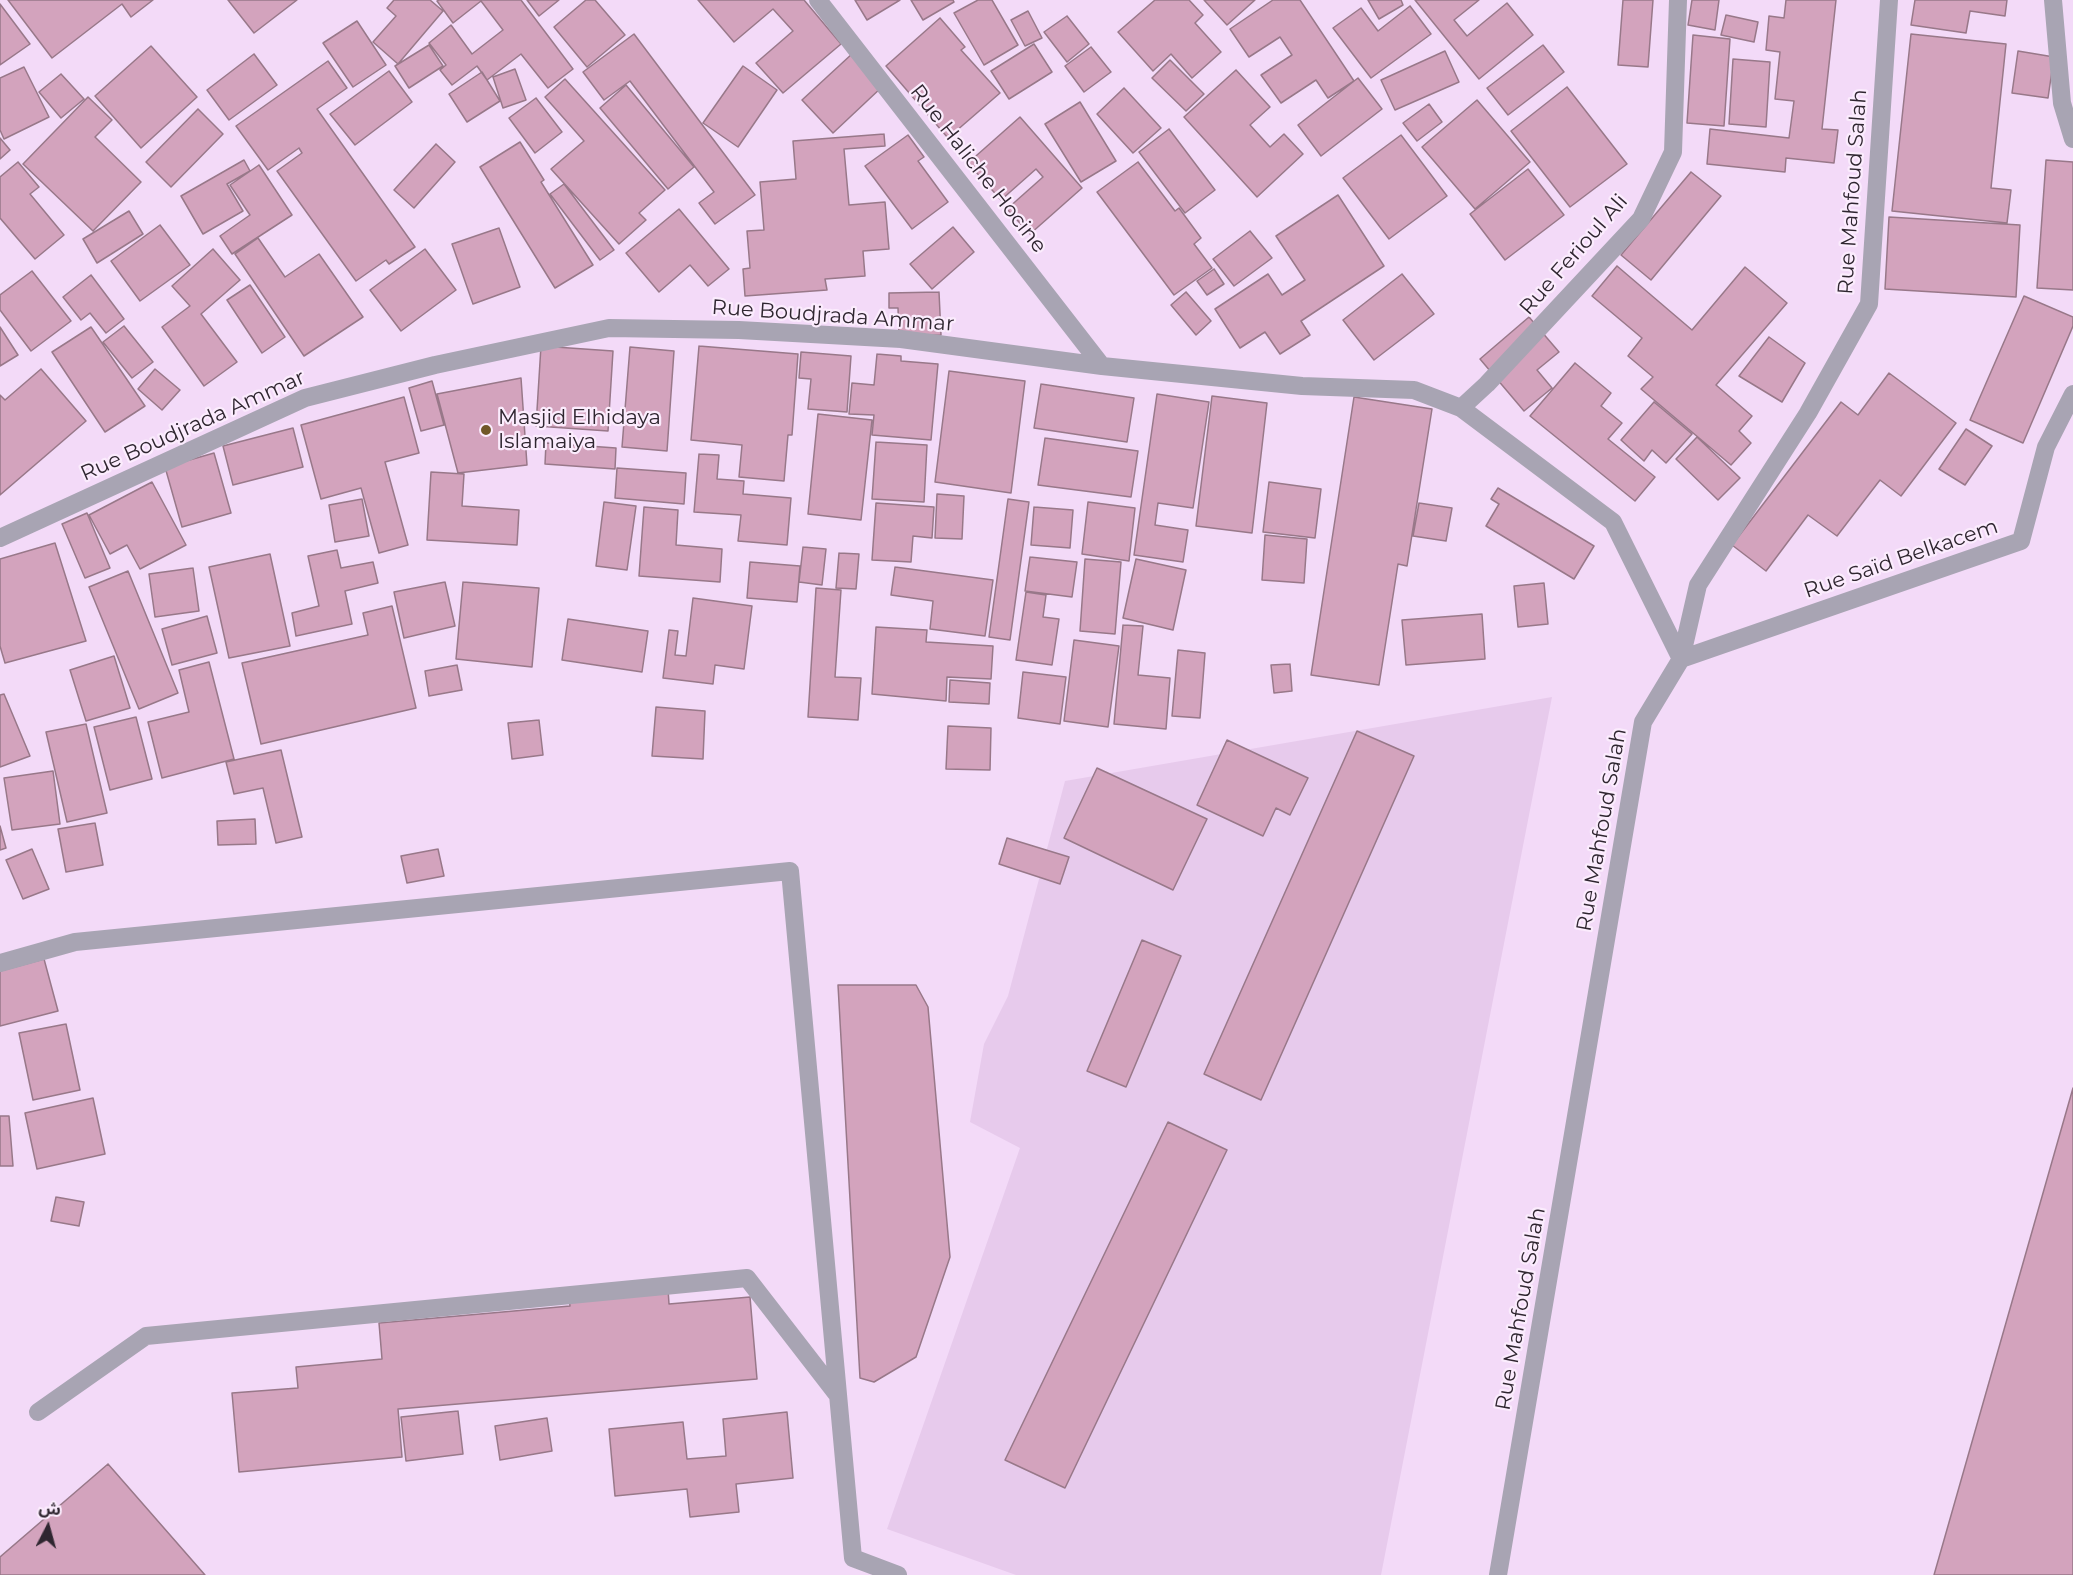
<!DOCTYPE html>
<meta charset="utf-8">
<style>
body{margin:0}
#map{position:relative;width:2073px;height:1575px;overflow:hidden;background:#f3daf8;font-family:Montserrat,"Noto Sans Arabic",sans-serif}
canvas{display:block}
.north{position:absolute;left:18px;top:1497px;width:60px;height:60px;-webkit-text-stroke:4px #fbecfd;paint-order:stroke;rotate:6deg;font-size:16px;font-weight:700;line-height:24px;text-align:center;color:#2f2630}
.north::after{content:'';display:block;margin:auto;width:21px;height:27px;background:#2f2630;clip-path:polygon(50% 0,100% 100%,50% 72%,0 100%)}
</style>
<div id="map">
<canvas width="2073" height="1575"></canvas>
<div class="north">ش</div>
</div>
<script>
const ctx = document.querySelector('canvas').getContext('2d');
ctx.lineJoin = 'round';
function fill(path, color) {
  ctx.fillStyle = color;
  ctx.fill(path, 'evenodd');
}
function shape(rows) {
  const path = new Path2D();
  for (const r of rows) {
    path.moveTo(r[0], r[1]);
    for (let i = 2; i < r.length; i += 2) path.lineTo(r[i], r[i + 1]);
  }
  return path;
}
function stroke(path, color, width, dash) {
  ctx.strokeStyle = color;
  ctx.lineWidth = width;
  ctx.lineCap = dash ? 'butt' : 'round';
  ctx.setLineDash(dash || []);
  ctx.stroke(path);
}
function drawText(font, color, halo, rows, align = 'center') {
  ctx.font = font + ' Montserrat,sans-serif';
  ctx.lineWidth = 4.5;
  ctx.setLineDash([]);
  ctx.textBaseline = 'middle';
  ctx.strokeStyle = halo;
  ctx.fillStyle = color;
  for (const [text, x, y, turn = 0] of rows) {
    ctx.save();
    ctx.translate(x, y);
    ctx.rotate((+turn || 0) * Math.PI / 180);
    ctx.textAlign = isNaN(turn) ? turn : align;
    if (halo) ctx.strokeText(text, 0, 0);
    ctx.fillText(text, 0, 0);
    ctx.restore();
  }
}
fill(shape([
 [1552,697,1381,1575,1016,1575,887,1529,1020,1148,970,1122,984,1044,1008,996,1065,781]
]), '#e7caec');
const building = shape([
 [8,0,153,0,131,17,122,4,52,58,8,0],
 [228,0,297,0,254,33,228,0],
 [394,0,430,0,443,11,398,64,373,42,396,16,387,8,394,0],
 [439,0,521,0,573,69,548,88,521,54,487,80,477,66,452,85,440,70,446,65,429,43,451,25,472,54,503,30,481,1,453,23,437,1,439,0],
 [527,0,559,0,539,16,527,0],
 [586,0,595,0,625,35,587,67,554,27,586,0],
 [698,0,804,0,841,44,783,93,756,63,793,31,773,9,734,42,698,0],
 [855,0,900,0,867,20,855,0],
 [911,0,953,0,954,2,923,20,911,0],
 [978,0,992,0,1018,45,984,65,954,13,978,0],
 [1155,0,1189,0,1203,15,1195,23,1221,52,1192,78,1171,54,1153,71,1118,32,1155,0],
 [1204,0,1255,0,1227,25,1204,0],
 [1273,0,1300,0,1354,81,1328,98,1316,80,1281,103,1261,75,1292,55,1280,37,1249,57,1230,29,1273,0],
 [1368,0,1401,0,1403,5,1379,19,1368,0],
 [1415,0,1479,0,1454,20,1467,36,1507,3,1533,35,1479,79,1415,0],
 [1623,0,1653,0,1648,67,1618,65,1623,0],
 [1692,0,1719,0,1715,30,1688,25,1692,0],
 [1786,0,1836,0,1822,129,1838,130,1834,163,1786,158,1785,172,1707,164,1710,129,1789,138,1794,101,1775,99,1780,52,1766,50,1769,16,1784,18,1786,0],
 [1915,0,2007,0,2005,16,1970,11,1966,33,1911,25,1915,0],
 [0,4,30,44,0,65,0,4],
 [1410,6,1431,34,1371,78,1333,28,1361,8,1378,31,1410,6],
 [1028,11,1042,38,1025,46,1011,20,1028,11],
 [1726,15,1758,22,1754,42,1721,35,1726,15],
 [1067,16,1089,44,1067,62,1044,32,1067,16],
 [940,18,965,47,961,50,1000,93,948,138,886,66,940,18],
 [357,21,386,65,353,87,323,43,357,21],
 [634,34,755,195,715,224,699,203,714,192,630,81,604,100,583,72,634,34],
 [1911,34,2006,44,1991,188,2011,190,2007,223,1892,211,1911,34],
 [1693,35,1730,39,1724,126,1687,123,1693,35],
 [1034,44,1052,72,1009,99,991,71,1034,44],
 [429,45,443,66,409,88,395,66,429,45],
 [1543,45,1564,72,1508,115,1487,88,1543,45],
 [151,46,197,97,141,148,95,96,151,46],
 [1091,47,1111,72,1084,92,1065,66,1091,47],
 [1445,51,1459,82,1395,110,1381,80,1445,51],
 [2018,51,2054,57,2048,98,2012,93,2018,51],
 [853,53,883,86,833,133,802,100,853,53],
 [254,54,277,85,229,120,207,90,254,54],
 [1733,59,1770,62,1766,127,1729,124,1733,59],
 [1170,60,1204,94,1186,111,1152,78,1170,60],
 [328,61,347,88,317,109,415,247,389,264,386,260,356,281,277,171,302,153,299,148,268,170,236,126,328,61],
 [743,66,777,90,738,147,703,123,743,66],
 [24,67,49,117,4,139,0,130,0,78,24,67],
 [515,69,526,100,503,108,493,77,515,69],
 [1236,70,1270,107,1250,125,1270,147,1284,134,1303,154,1257,197,1184,117,1236,70],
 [389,71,412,102,355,145,330,114,389,71],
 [482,72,500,101,467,122,449,94,482,72],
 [61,74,84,99,61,118,39,92,61,74],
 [1358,78,1382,109,1321,156,1298,125,1358,78],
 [565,79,665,190,639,213,646,220,619,244,551,169,584,141,545,97,565,79],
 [626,85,694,167,668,189,600,108,626,85],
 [1567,87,1627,164,1570,207,1511,131,1567,87],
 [1124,88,1161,128,1133,153,1097,114,1124,88],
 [88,97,112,120,95,137,141,182,93,231,23,164,88,97],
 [536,98,562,132,535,153,509,118,536,98],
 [1477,100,1530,162,1475,209,1422,147,1477,100],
 [1080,102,1116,161,1081,182,1045,124,1080,102],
 [1429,104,1442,122,1417,141,1403,123,1429,104],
 [198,109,223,134,171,187,146,162,198,109],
 [1020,117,1082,188,1030,234,1007,209,1043,177,1036,169,1001,200,968,163,1020,117],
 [1169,129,1215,190,1185,213,1139,152,1169,129],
 [884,134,885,146,844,149,849,205,885,202,889,249,863,251,865,276,825,279,827,290,745,296,743,269,750,268,747,231,764,230,760,182,796,179,793,141,884,134],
 [908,135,924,157,918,161,948,202,912,229,865,166,908,135],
 [1401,135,1447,196,1389,239,1343,178,1401,135],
 [0,138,10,150,0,159,0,138],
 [520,142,544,180,541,182,593,265,555,288,480,167,520,142],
 [436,144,455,162,414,208,394,190,436,144],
 [244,160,250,171,227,184,243,211,203,234,181,196,244,160],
 [2046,160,2073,162,2073,290,2037,288,2046,160],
 [18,162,39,187,30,194,64,235,35,259,0,218,0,177,18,162],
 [1138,162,1175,211,1179,208,1201,238,1194,244,1212,268,1174,295,1097,192,1138,162],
 [259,165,292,215,232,254,220,236,250,215,230,185,259,165],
 [1528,169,1564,215,1505,260,1470,214,1528,169],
 [1691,172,1721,196,1651,280,1621,255,1691,172],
 [564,184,614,250,600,260,550,194,564,184],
 [1338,195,1384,266,1301,321,1310,335,1280,354,1265,332,1240,348,1215,309,1268,274,1282,295,1305,280,1276,236,1338,195],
 [679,209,729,269,708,286,690,265,659,292,626,253,679,209],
 [129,211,143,234,97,263,83,239,129,211],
 [1889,217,2020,225,2016,297,1885,289,1889,217],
 [160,225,190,265,140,301,111,261,160,225],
 [953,227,974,252,932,289,910,264,953,227],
 [499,228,520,287,473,304,452,244,499,228],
 [1250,231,1272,258,1234,286,1213,259,1250,231],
 [258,238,285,277,319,254,363,317,304,356,235,254,258,238],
 [213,249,240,280,201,314,237,362,204,386,162,327,190,306,172,286,213,249],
 [425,249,456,290,401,331,370,290,425,249],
 [1617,266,1692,330,1745,267,1787,303,1716,385,1752,416,1739,431,1751,443,1731,465,1641,389,1653,377,1628,356,1642,338,1592,296,1617,266],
 [1214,269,1224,284,1207,295,1197,281,1214,269],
 [32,271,71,321,31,351,0,310,0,295,32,271],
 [1402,274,1434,314,1374,360,1343,320,1402,274],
 [91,275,124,319,106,333,90,313,81,320,63,297,91,275],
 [250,285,285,337,262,353,227,300,250,285],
 [939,292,941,335,899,337,898,308,889,308,889,293,939,292],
 [1186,292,1211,321,1196,335,1171,305,1186,292],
 [2024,296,2073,317,2073,326,2023,443,1970,420,2024,296],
 [1529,317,1559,352,1537,370,1552,388,1524,411,1480,359,1529,317],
 [124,326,153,362,132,378,103,342,124,326],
 [0,327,18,355,0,366,0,327],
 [91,327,145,406,105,432,52,352,91,327],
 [1769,337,1805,363,1782,402,1739,376,1769,337],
 [541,346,613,351,608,431,536,426,541,346],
 [699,346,798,354,792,435,788,435,784,481,739,477,742,445,691,440,699,346],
 [630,347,674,351,667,451,622,447,630,347],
 [801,352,851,356,847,412,808,409,811,379,799,378,801,352],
 [877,354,901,356,901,361,938,364,931,440,872,435,874,415,849,414,852,383,874,385,877,354],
 [1575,363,1611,393,1601,406,1622,423,1608,439,1655,477,1635,501,1530,416,1575,363],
 [41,369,86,421,0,495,0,395,5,400,41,369],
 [155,369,180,390,162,410,138,389,155,369],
 [949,371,1025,381,1011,493,935,482,949,371],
 [1889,373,1956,423,1901,496,1880,480,1837,536,1808,515,1766,571,1732,545,1841,402,1858,415,1889,373],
 [521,378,527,465,458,473,437,394,521,378],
 [432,381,444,425,421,431,409,388,432,381],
 [1041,384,1134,398,1127,442,1034,428,1041,384],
 [1157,394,1209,402,1193,508,1158,503,1155,525,1188,530,1183,562,1134,555,1157,394],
 [1212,396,1267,403,1252,533,1196,526,1212,396],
 [404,397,419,453,385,462,408,545,379,553,361,488,321,499,301,425,404,397],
 [1354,397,1432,409,1407,566,1398,564,1379,685,1311,675,1354,397],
 [1654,402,1692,434,1666,463,1652,450,1644,461,1621,440,1654,402],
 [818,414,872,420,861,520,808,514,818,414],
 [293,428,303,467,233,485,223,446,293,428],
 [1966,429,1992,446,1965,485,1939,469,1966,429],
 [1697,437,1740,478,1718,500,1676,459,1697,437],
 [1045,438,1138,451,1131,497,1038,485,1045,438],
 [876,442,927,445,924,502,872,499,876,442],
 [546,443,616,448,615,469,545,464,546,443],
 [214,453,231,513,182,527,165,467,214,453],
 [699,454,719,455,717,479,744,481,743,494,791,498,787,545,738,541,741,515,694,512,699,454],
 [617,468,686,473,684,504,615,498,617,468],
 [431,472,464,474,462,506,519,510,517,545,427,540,431,472],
 [152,482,186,545,140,569,127,545,110,554,89,515,152,482],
 [1269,482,1321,489,1315,538,1263,532,1269,482],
 [1498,488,1594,546,1574,579,1486,526,1499,504,1491,499,1498,488],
 [937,494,964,496,962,539,935,538,937,494],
 [362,499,369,536,335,542,329,505,362,499],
 [1008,499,1029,502,1010,640,989,637,1008,499],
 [604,502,636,506,627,570,596,566,604,502],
 [1088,502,1135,508,1129,561,1082,554,1088,502],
 [876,503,934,507,932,538,913,536,911,562,872,560,876,503],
 [1419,503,1452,508,1446,541,1413,536,1419,503],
 [644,507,678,510,676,545,722,549,720,582,639,576,644,507],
 [1034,507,1073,510,1070,548,1031,545,1034,507],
 [87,513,110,568,85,578,62,524,87,513],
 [1265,535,1307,539,1304,583,1262,580,1265,535],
 [55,543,86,641,5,663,0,646,0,559,55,543],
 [803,547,826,549,822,585,799,582,803,547],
 [337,550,341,568,373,562,378,583,345,591,352,624,296,636,292,613,319,606,308,556,337,550],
 [839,553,859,554,856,589,836,588,839,553],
 [270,554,290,646,229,658,209,567,270,554],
 [1030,557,1077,562,1072,597,1025,591,1030,557],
 [1085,559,1121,562,1115,634,1080,631,1085,559],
 [1136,559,1186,570,1173,630,1123,618,1136,559],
 [750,562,800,566,797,602,747,598,750,562],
 [895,567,993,580,985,636,930,629,933,601,891,595,895,567],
 [193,568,199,611,155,617,149,574,193,568],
 [128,571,178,693,139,709,89,587,128,571],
 [445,582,455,626,404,638,394,592,445,582],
 [463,582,539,588,532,667,456,659,463,582],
 [1544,583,1548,624,1518,627,1514,586,1544,583],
 [816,588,841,590,835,677,861,678,858,720,808,717,816,588],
 [1026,592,1046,595,1043,617,1059,619,1052,665,1016,660,1026,592],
 [693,598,752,606,744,669,715,665,713,684,663,678,669,630,678,631,675,655,686,656,693,598],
 [392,606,416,708,261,744,242,663,368,635,363,613,392,606],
 [1482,614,1485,659,1406,665,1402,620,1482,614],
 [207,616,217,653,172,665,162,629,207,616],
 [568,619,648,631,642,672,562,660,568,619],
 [1123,625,1143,626,1138,675,1170,678,1166,729,1114,724,1123,625],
 [876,627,927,630,926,642,993,646,991,679,947,677,946,701,872,694,876,627],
 [1074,640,1119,646,1108,727,1064,721,1074,640],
 [1178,650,1205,653,1200,718,1172,716,1178,650],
 [114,656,130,708,86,721,70,670,114,656],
 [209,662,234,759,162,778,148,722,189,712,179,670,209,662],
 [1290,664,1292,691,1274,693,1271,665,1290,664],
 [457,665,462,690,429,696,425,671,457,665],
 [1023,672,1066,677,1060,724,1018,718,1023,672],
 [950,680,990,683,989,704,949,702,950,680],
 [4,694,30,756,0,767,0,695,4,694],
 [656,707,705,711,703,759,652,756,656,707],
 [136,717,152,779,110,790,94,727,136,717],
 [539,720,543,755,512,759,508,723,539,720],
 [86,724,107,813,67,822,46,732,86,724],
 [948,726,991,728,990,770,946,769,948,726],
 [1357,731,1414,756,1261,1100,1204,1074,1357,731],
 [1227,740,1308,778,1290,815,1276,808,1263,836,1197,805,1227,740],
 [281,750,302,837,276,843,263,788,234,794,226,762,281,750],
 [1097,768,1207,819,1173,890,1064,838,1097,768],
 [53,771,60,824,12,830,4,778,53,771],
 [255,819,256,844,218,845,217,821,255,819],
 [95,823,103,865,66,872,58,829,95,823],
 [0,826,6,848,0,850,0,826],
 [1007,838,1069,857,1060,884,999,864,1007,838],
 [32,849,49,889,23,899,6,860,32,849],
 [438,849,444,876,407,883,401,856,438,849],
 [1142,940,1181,956,1126,1087,1087,1071,1142,940],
 [44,959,58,1011,0,1026,0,971,44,959],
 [838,985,916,985,928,1007,950,1257,916,1357,874,1382,860,1378,838,985],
 [66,1024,80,1090,33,1100,19,1033,66,1024],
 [2073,1088,2073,1575,1934,1575,2073,1088],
 [93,1098,105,1154,37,1169,25,1113,93,1098],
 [0,1116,9,1116,13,1166,0,1166,0,1116],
 [1168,1122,1227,1150,1065,1488,1005,1460,1168,1122],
 [56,1197,84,1202,79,1226,51,1221,56,1197],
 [668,1289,669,1304,750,1297,757,1379,398,1409,402,1457,239,1472,232,1393,298,1388,296,1367,382,1359,379,1323,570,1306,569,1297,668,1289],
 [458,1411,463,1454,406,1461,401,1417,458,1411],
 [787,1412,793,1478,736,1484,739,1512,690,1517,687,1489,615,1496,609,1429,683,1422,687,1459,726,1456,723,1419,787,1412],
 [547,1418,552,1451,500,1460,495,1426,547,1418],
 [108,1464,205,1575,0,1575,0,1557,108,1464]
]);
fill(building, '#d3a3bd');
stroke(building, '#987889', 1.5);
stroke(shape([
 [818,0,1102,366],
 [2053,0,2062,103,2073,139],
 [1461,408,1487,384,1641,219,1673,152,1678,0],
 [0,538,305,398,435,365,609,328,739,330,901,339,1102,366,1302,386,1414,390,1461,408,1613,522,1681,659,2021,541,2046,447,2073,394],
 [0,963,75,942,790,871,853,1558,898,1575],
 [38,1412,146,1336,747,1278,836,1393],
 [1498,1575,1643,722,1681,659,1698,585,1808,413,1869,304,1889,0]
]), '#a8a4b3', 18);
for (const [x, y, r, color] of [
 [486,430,6,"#705728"]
]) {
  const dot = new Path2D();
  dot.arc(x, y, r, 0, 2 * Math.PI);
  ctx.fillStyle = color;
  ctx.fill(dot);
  stroke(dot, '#fbecfd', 2);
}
drawText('21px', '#2f2630', '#fbecfd', [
 ["Rue Haliche Hocine",978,169,52],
 ["Rue Mahfoud Salah",1853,192,-86],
 ["Rue Ferioul Ali",1574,255,-49],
 ["Rue Boudjrada Ammar",833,316,4],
 ["Rue Boudjrada Ammar",193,426,-24],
 ["Rue Saïd Belkacem",1901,559,-19],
 ["Rue Mahfoud Salah",1602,830,-80],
 ["Rue Mahfoud Salah",1521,1309,-80]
]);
drawText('21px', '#2f2630', '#fbecfd', [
 ["Masjid Elhidaya",498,418],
 ["Islamaiya",498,442]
], 'left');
</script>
